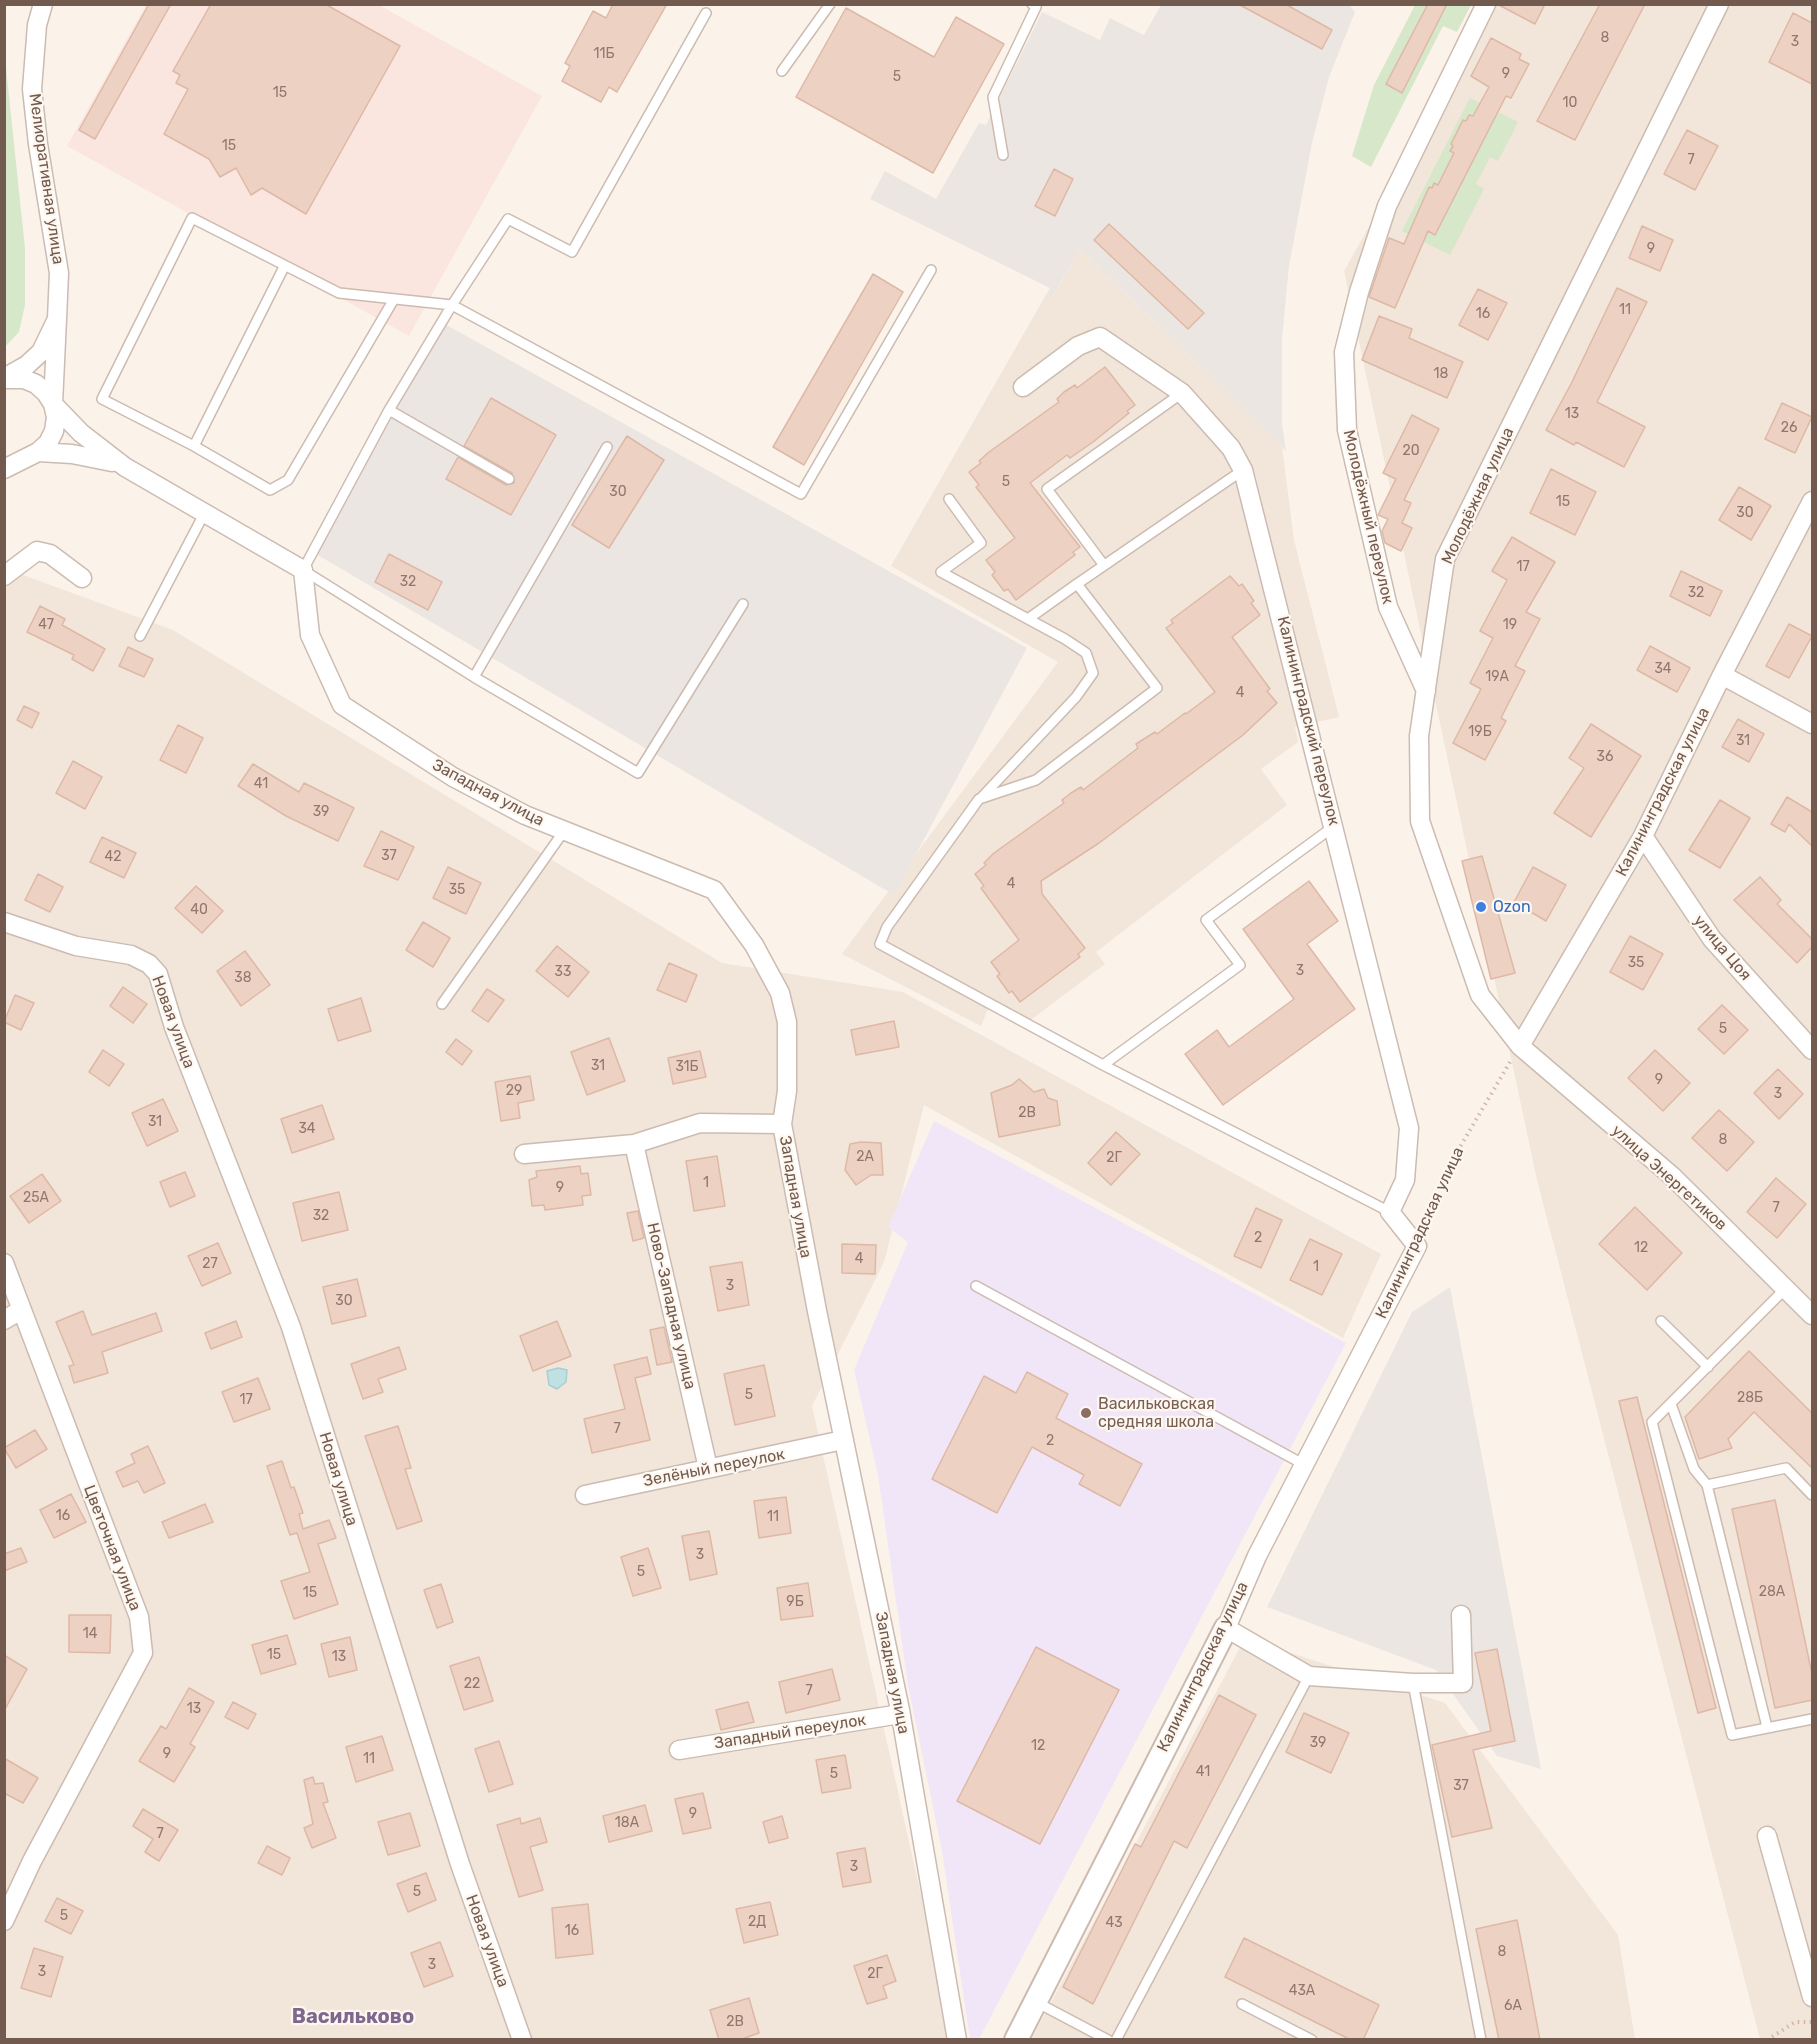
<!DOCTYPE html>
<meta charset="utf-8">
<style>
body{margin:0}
#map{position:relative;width:1817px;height:2044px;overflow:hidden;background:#fbf3ea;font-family:Rubik,sans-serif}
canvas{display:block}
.frame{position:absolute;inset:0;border:6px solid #735a4f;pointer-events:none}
</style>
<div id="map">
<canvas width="1817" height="2044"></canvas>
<div class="frame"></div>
</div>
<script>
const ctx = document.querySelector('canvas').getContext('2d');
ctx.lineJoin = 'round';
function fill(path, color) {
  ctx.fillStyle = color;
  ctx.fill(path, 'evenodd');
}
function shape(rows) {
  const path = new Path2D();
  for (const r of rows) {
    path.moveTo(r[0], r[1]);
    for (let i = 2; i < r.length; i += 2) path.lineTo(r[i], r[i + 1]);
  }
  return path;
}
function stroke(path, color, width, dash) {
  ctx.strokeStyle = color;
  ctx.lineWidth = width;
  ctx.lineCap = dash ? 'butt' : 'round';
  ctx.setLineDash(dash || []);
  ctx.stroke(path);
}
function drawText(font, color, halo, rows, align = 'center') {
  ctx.font = font + ' Rubik,sans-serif';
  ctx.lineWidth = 4.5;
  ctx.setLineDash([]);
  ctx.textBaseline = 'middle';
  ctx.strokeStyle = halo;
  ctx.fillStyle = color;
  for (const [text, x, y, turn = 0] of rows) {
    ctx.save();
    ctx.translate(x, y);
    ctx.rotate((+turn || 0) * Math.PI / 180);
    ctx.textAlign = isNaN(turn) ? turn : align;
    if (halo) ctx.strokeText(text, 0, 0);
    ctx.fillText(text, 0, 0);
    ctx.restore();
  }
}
fill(shape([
 [1494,5,1812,5,1812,2039,1760,2039,1537,1180,1344,271],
 [1080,249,1282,447,1294,540,1339,717,1295,727,1298,742,1261,769,1287,805,1096,952,1105,964,1024,1025,988,1009,981,1026,842,954,1058,662,891,566,1047,293,1053,297],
 [4,568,173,630,722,963,903,992,1381,1254,1343,1338,924,1105,884,1262,812,1406,953,2039,5,2039],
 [1245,1638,1445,1703,1618,1935,1635,2039,1031,2040]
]), '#f2e5d9');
fill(shape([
 [146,5,379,5,542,96,409,336,67,146]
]), '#fae5df');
fill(shape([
 [1348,4,1355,12,1329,77,1312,143,1289,266,1282,339,1282,423,1286,451,1080,249,1052,298,1047,293,1050,288,870,199,885,171,936,199,979,123,986,125,1042,12,1100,40,1110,18,1144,35,1161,5],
 [443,323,1027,648,894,895,316,554],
 [1450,1287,1541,1769,1497,1756,1436,1670,1267,1607,1412,1312]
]), '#ece6e2');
fill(shape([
 [934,1121,1346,1343,979,2039,970,2039,942,1851,908,1685,878,1475,854,1370,908,1242,888,1227]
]), '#f0e6f7');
fill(shape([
 [1415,5,1471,5,1457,32,1443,26,1371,167,1352,156,1374,85],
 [4,49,25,248,25,305,19,332,5,347],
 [1470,98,1518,122,1498,161,1490,157,1476,184,1484,189,1450,255,1402,231]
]), '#d7e7c9');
const water = shape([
 [558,1368,567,1370,566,1382,557,1389,549,1385,547,1371,558,1368]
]);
fill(water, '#c0e0e3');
stroke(water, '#a7cfd3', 1.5);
const building = shape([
 [149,4,171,4,95,139,79,130,149,4],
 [211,4,325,4,400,46,306,214,262,188,251,195,236,168,220,177,209,159,164,134,188,89,176,83,180,75,173,71,211,4],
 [613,4,667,4,617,92,609,87,601,102,562,81,570,66,565,63,593,11,606,18,613,4],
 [1238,4,1285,4,1332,30,1322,49,1238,4],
 [1428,4,1447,4,1402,93,1386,84,1428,4],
 [1497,4,1545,4,1535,24,1497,4],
 [1600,4,1645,4,1575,140,1537,121,1600,4],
 [846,8,934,57,956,17,1004,44,933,173,796,97,846,8],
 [1793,13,1812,23,1812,84,1769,62,1793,13],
 [1491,38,1521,54,1519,59,1529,64,1511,98,1506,96,1435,235,1428,231,1395,308,1369,297,1389,238,1404,244,1429,187,1432,188,1434,183,1438,185,1454,153,1450,151,1453,146,1451,144,1463,120,1466,121,1469,115,1473,116,1489,87,1471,76,1491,38],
 [1687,130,1718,146,1695,190,1664,174,1687,130],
 [1054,169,1073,179,1055,216,1035,206,1054,169],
 [1109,224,1204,313,1188,329,1094,240,1109,224],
 [1642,226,1673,240,1660,271,1629,258,1642,226],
 [873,274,903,292,804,465,773,447,873,274],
 [1617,288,1647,302,1597,402,1645,427,1624,467,1576,442,1574,445,1546,430,1571,384,1617,288],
 [1478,289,1507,303,1488,340,1459,325,1478,289],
 [1379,316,1412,329,1409,338,1463,362,1447,398,1362,360,1379,316],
 [1105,367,1135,405,1127,411,1129,413,1093,442,1070,458,1067,455,1030,483,1080,547,1073,552,1075,555,1016,600,1008,589,1004,591,992,575,995,572,986,560,1015,538,976,487,979,485,969,472,981,463,979,461,989,452,1059,402,1057,399,1064,392,1075,385,1077,388,1105,367],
 [491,398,556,435,511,515,446,479,458,457,506,485,514,483,512,473,464,446,491,398],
 [1782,403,1812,417,1795,453,1765,439,1782,403],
 [1412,415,1439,429,1404,500,1411,503,1402,523,1412,528,1401,551,1385,543,1382,531,1388,519,1378,515,1396,479,1383,473,1412,415],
 [627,436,664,460,609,548,572,525,627,436],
 [1551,469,1596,492,1575,535,1530,513,1551,469],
 [1739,487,1771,506,1751,540,1719,520,1739,487],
 [1512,537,1555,562,1526,612,1540,619,1515,666,1525,671,1501,718,1506,721,1485,760,1453,743,1481,689,1470,683,1493,638,1480,631,1507,580,1492,571,1512,537],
 [389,554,442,582,428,610,375,582,389,554],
 [1681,571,1722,591,1710,616,1670,596,1681,571],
 [1230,576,1239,586,1242,584,1254,601,1251,603,1260,615,1232,637,1270,689,1267,691,1277,703,1243,735,1099,843,1041,881,1042,894,1085,948,1078,954,1080,957,1020,1002,1012,991,1009,993,997,976,1000,974,991,962,1019,940,981,888,984,886,975,874,986,865,984,863,994,853,1064,803,1062,800,1071,793,1081,787,1083,790,1138,748,1136,744,1155,732,1157,734,1185,713,1186,714,1215,692,1166,628,1173,623,1171,620,1230,576],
 [40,606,65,619,62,625,105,649,93,671,72,659,74,655,27,632,40,606],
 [1789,624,1812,636,1789,678,1766,666,1789,624],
 [1650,646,1690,668,1677,692,1637,670,1650,646],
 [128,647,153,659,144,677,119,666,128,647],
 [24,706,39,713,32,728,17,720,24,706],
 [1738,719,1764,734,1749,762,1722,747,1738,719],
 [1591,724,1641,756,1591,837,1554,813,1584,768,1569,758,1591,724],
 [178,725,203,738,186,773,160,760,178,725],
 [73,761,102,777,85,809,56,793,73,761],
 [253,764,299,792,304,783,354,808,338,841,286,816,238,786,253,764],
 [1787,797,1812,812,1812,846,1789,824,1785,832,1771,824,1787,797],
 [1720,800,1750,818,1720,868,1689,850,1720,800],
 [381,831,414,847,398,880,364,866,381,831],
 [102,837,136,853,124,878,90,862,102,837],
 [1482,856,1515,973,1491,979,1462,861,1482,856],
 [448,867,481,883,466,914,433,898,448,867],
 [1533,867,1566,885,1546,921,1514,902,1533,867],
 [38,874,63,887,50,912,25,900,38,874],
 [1760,877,1781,900,1777,904,1812,939,1812,947,1797,963,1734,900,1760,877],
 [1309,881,1338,921,1307,944,1355,1009,1223,1105,1185,1054,1217,1030,1229,1047,1294,999,1243,929,1309,881],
 [196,886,223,911,202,933,175,908,196,886],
 [423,922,450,938,433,967,406,950,423,922],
 [1630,936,1663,954,1643,990,1610,972,1630,936],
 [557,946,589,972,568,997,536,971,557,946],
 [245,951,270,985,241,1006,217,971,245,951],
 [669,963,697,975,686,1002,657,990,669,963],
 [123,987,147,1004,133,1023,110,1006,123,987],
 [487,989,504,1000,488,1022,472,1011,487,989],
 [15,995,34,1003,21,1030,4,1022,15,995],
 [361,998,371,1031,338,1041,328,1009,361,998],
 [1722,1005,1748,1030,1724,1054,1698,1029,1722,1005],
 [894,1021,899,1047,856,1055,851,1030,894,1021],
 [609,1038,625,1081,587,1095,571,1052,609,1038],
 [456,1039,472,1051,462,1065,446,1052,456,1039],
 [103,1050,124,1064,109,1086,89,1072,103,1050],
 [1655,1050,1690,1083,1663,1111,1628,1078,1655,1050],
 [700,1051,706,1077,673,1084,668,1058,700,1051],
 [1778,1069,1803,1094,1779,1119,1754,1093,1778,1069],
 [530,1076,534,1100,518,1103,520,1118,501,1121,495,1082,530,1076],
 [1019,1079,1034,1092,1044,1089,1048,1098,1057,1101,1060,1125,999,1137,991,1093,1012,1085,1019,1079],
 [163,1099,178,1131,147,1146,132,1113,163,1099],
 [322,1105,334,1139,292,1153,281,1119,322,1105],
 [1719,1110,1754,1142,1727,1171,1692,1138,1719,1110],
 [1116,1132,1140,1154,1111,1185,1088,1163,1116,1132],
 [861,1142,881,1143,883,1175,871,1175,856,1185,845,1170,850,1144,861,1142],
 [717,1156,725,1206,694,1211,686,1161,717,1156],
 [580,1166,581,1174,588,1173,591,1195,582,1196,583,1205,545,1210,544,1205,532,1206,529,1180,537,1177,536,1171,580,1166],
 [185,1172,195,1196,170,1207,160,1182,185,1172],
 [42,1174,61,1201,29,1223,10,1196,42,1174],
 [1776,1178,1806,1204,1777,1238,1747,1212,1776,1178],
 [339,1192,348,1230,302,1241,293,1203,339,1192],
 [1635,1207,1682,1253,1647,1290,1599,1244,1635,1207],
 [1256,1208,1282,1220,1261,1268,1234,1256,1256,1208],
 [638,1211,644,1238,633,1241,627,1213,638,1211],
 [1310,1239,1342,1254,1322,1295,1290,1280,1310,1239],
 [218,1243,231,1273,202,1286,188,1256,218,1243],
 [842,1244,876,1245,875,1274,842,1273,842,1244],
 [742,1262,749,1305,718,1311,710,1267,742,1262],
 [357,1279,366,1316,332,1324,323,1287,357,1279],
 [83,1311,92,1335,156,1313,162,1331,102,1352,108,1373,74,1383,69,1366,74,1365,56,1322,83,1311],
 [236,1321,242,1337,211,1349,205,1333,236,1321],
 [557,1321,571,1356,533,1371,520,1336,557,1321],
 [664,1327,672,1362,657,1365,650,1330,664,1327],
 [399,1347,406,1369,378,1379,383,1392,363,1399,351,1364,399,1347],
 [1749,1351,1812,1413,1812,1468,1754,1412,1728,1439,1732,1448,1699,1459,1685,1417,1749,1351],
 [647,1357,651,1374,635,1378,650,1440,592,1453,584,1419,625,1409,614,1365,647,1357],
 [764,1365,775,1416,735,1425,724,1374,764,1365],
 [1027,1372,1068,1394,1056,1418,1142,1464,1120,1506,1079,1484,1084,1475,1032,1447,997,1513,932,1479,984,1376,1016,1393,1027,1372],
 [258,1378,270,1409,234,1422,222,1392,258,1378],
 [1637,1397,1716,1708,1698,1713,1619,1401,1637,1397],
 [398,1426,411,1468,405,1469,422,1521,397,1529,365,1436,398,1426],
 [35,1430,47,1449,16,1468,4,1448,35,1430],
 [148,1446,165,1483,144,1493,138,1481,123,1487,116,1472,135,1463,131,1454,148,1446],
 [282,1461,291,1488,294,1487,303,1513,299,1514,303,1529,329,1520,336,1538,318,1544,338,1604,294,1619,281,1581,310,1572,297,1533,290,1535,267,1466,282,1461],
 [71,1494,86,1522,54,1538,40,1510,71,1494],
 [786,1497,791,1533,759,1538,754,1501,786,1497],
 [1775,1500,1812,1674,1812,1700,1775,1708,1732,1509,1775,1500],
 [205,1504,213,1522,169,1538,162,1522,205,1504],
 [709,1531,717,1574,690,1580,682,1536,709,1531],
 [21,1548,27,1562,4,1571,4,1554,21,1548],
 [648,1548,661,1588,633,1596,621,1557,648,1548],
 [808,1583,813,1616,781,1620,777,1588,808,1583],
 [441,1584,453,1622,437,1628,424,1590,441,1584],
 [69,1615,111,1615,110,1653,69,1652,69,1615],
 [287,1635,296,1664,261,1674,252,1645,287,1635],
 [350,1637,357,1670,329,1677,321,1644,350,1637],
 [1036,1647,1119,1690,1040,1844,957,1801,1036,1647],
 [1497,1649,1515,1741,1473,1750,1492,1828,1452,1837,1432,1745,1491,1731,1475,1653,1497,1649],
 [4,1655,27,1669,4,1711,4,1655],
 [479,1657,493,1701,464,1710,450,1666,479,1657],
 [832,1669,840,1700,786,1713,779,1682,832,1669],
 [189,1688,214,1702,190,1744,195,1747,174,1782,139,1761,161,1726,166,1729,189,1688],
 [1219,1695,1256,1715,1187,1848,1174,1841,1093,2004,1063,1987,1135,1844,1141,1847,1219,1695],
 [233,1702,256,1714,248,1729,225,1717,233,1702],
 [748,1702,754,1722,721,1730,716,1710,748,1702],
 [1304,1713,1349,1733,1331,1773,1286,1752,1304,1713],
 [382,1736,393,1770,356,1782,346,1747,382,1736],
 [499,1741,513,1784,489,1792,475,1749,499,1741],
 [845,1755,851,1788,822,1793,816,1760,845,1755],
 [4,1758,38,1778,23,1803,4,1793,4,1758],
 [313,1777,315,1784,323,1783,328,1802,323,1803,336,1838,312,1848,304,1828,313,1824,304,1780,313,1777],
 [703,1793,711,1828,683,1834,675,1799,703,1793],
 [645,1805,652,1831,609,1842,603,1816,645,1805],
 [143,1809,178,1830,159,1861,145,1852,153,1839,133,1826,143,1809],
 [410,1813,420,1846,388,1855,378,1822,410,1813],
 [782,1816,788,1838,769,1843,763,1822,782,1816],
 [520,1818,521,1824,540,1818,547,1842,530,1847,543,1890,519,1897,497,1825,520,1818],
 [267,1846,290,1858,282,1875,258,1863,267,1846],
 [865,1848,871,1882,843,1887,837,1853,865,1848],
 [426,1873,436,1900,408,1912,397,1884,426,1873],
 [57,1898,83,1911,71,1934,45,1921,57,1898],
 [770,1902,778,1935,744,1943,736,1909,770,1902],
 [588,1904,593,1954,556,1958,552,1908,588,1904],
 [1517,1920,1528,1976,1540,2040,1499,2040,1476,1929,1517,1920],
 [1244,1938,1379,2005,1363,2040,1351,2040,1225,1977,1244,1938],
 [440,1942,453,1976,424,1987,411,1953,440,1942],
 [34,1948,63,1957,51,1997,21,1988,34,1948],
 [887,1955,896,1981,883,1986,887,1998,867,2004,854,1966,887,1955],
 [749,1998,759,2033,739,2040,719,2040,710,2010,749,1998]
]);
fill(building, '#edd2c4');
stroke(building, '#deb8a6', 1.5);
const service = shape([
 [782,71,830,4],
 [1003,155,993,97,1036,7,1032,4],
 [394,299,288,480,270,490,194,446,102,399,192,218,339,293,452,305,508,219,572,252,706,13],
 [389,410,509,479],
 [194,446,284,267],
 [1243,470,1077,584,1157,688,1036,780,979,799,887,927,880,944,1103,1065,1390,1212],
 [949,499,981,543,941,572,1065,639,1086,653,1093,673,1076,697,981,798],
 [1103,564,1047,489,1182,393],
 [743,604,638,773,474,677,303,570,389,410,452,305,801,494,931,270],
 [1028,619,1077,584],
 [140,636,205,512],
 [474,677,607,447],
 [442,1004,564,831],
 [1103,1065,1240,965,1206,920,1333,827],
 [976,1286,1303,1464],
 [1786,1288,1652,1422,1732,1735,1812,1719],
 [1661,1321,1708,1367],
 [1671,1404,1694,1469,1707,1485],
 [1413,1683,1481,2040],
 [1767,1727,1707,1485,1786,1468,1812,1495],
 [1036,2002,1108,2040],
 [1242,2004,1312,2040],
 [1116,2040,1309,1676]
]);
const minor = shape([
 [43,4,37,25,32,89,38,144,59,273,57,319],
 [1719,4,1445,559,1419,736,1420,821,1480,995,1520,1046,1672,1176,1812,1315],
 [4,378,27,365,41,352,57,319,53,404,81,433,125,467,303,570,310,635,342,705,453,777,525,815,714,890,754,945,780,993,787,1022,787,1091,782,1124,817,1311,900,1710,957,2040],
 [4,379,24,379,36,384,46,393,53,404,56,417,54,431,48,443,38,452,4,469],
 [1023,387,1078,346,1100,337,1182,393,1231,448,1243,470,1409,1128,1405,1180,1390,1212,1417,1246,1257,1556,1226,1628,1309,1676,1413,1683,1463,1683,1461,1615],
 [38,452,72,454,112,462],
 [4,576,37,551,50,554,82,578],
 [1722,675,1812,724],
 [1426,691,1388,607,1347,430,1344,352,1359,292,1387,206,1486,4],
 [1643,836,1712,939,1812,1050],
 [4,922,76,946,131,955,149,964,158,974,174,1027,291,1327,460,1864,522,2040],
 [1520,1046,1643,836,1722,675,1812,501],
 [634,1144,708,1468],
 [524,1154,634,1144,700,1123,782,1124],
 [4,1263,139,1617,143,1653,32,1861,4,1921],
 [4,1320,21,1310],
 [585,1495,843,1440],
 [679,1750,900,1714],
 [1767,1836,1812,1997]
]);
const tertiary = shape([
 [1016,2040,1226,1628]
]);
stroke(service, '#ccbbb0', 12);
stroke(minor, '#ccbbb0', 21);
stroke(tertiary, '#ccbbb0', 26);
stroke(shape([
 [1424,1228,1450,1164,1510,1062],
 [1767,2040,1795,2022,1812,2022]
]), '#d2b5a7', 4, [1.5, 4.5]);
stroke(service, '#fff', 9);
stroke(minor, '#fff', 18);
stroke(tertiary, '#fff', 22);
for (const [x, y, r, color] of [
 [1481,907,6,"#3f7fe0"],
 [1086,1413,6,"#8d6e63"]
]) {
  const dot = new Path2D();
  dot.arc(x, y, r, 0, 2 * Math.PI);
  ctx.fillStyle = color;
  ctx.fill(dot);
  stroke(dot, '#fdf7f0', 2);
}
drawText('14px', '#92786c', null, [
 ["8",1605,38],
 ["3",1795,42],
 ["11Б",604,54],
 ["9",1506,74],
 ["5",897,77],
 ["15",280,93],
 ["10",1570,103],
 ["15",229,146],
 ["7",1691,160],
 ["9",1651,249],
 ["11",1625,310],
 ["16",1483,314],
 ["18",1441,374],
 ["13",1572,414],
 ["26",1789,428],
 ["20",1411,451],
 ["5",1006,482],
 ["30",618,492],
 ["15",1563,502],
 ["30",1745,513],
 ["17",1523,567],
 ["32",408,582],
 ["32",1696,593],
 ["47",46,625],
 ["19",1510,625],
 ["34",1663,669],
 ["19А",1497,677],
 ["4",1240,693],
 ["19Б",1480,732],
 ["31",1743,741],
 ["36",1605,757],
 ["41",261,784],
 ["39",321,812],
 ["37",389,856],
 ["42",113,857],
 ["4",1011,884],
 ["35",457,890],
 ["40",199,910],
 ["35",1636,963],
 ["3",1300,971],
 ["33",563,972],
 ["38",243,978],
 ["5",1723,1029],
 ["31",598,1066],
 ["31Б",687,1067],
 ["9",1659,1080],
 ["29",514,1091],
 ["3",1778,1094],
 ["2В",1027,1113],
 ["31",155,1122],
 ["34",307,1129],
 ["8",1723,1140],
 ["2А",865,1157],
 ["2Г",1114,1158],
 ["1",706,1183],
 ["9",560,1188],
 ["25А",36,1198],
 ["7",1776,1208],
 ["32",321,1216],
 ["2",1258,1238],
 ["12",1641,1248],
 ["4",859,1259],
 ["27",210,1264],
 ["1",1316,1267],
 ["3",730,1286],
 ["30",344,1301],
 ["5",749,1395],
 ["28Б",1750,1398],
 ["17",246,1400],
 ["7",617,1429],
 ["2",1050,1441],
 ["16",63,1516],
 ["11",773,1517],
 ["3",700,1555],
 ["5",641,1572],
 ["28А",1772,1592],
 ["15",310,1593],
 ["9Б",795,1602],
 ["14",90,1634],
 ["15",274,1655],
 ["13",339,1657],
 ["22",472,1684],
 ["7",809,1691],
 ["13",194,1709],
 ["39",1318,1743],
 ["12",1038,1746],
 ["9",167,1754],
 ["11",369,1759],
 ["41",1203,1772],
 ["5",834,1774],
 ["37",1461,1786],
 ["9",693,1814],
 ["18А",627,1823],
 ["7",160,1834],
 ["3",854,1867],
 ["5",417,1892],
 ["5",64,1916],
 ["2Д",757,1922],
 ["43",1114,1923],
 ["16",572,1931],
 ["8",1502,1952],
 ["3",432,1965],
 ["3",42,1972],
 ["2Г",875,1974],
 ["43А",1302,1991],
 ["6А",1513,2006],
 ["2В",735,2022]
]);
drawText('16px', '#735a4f', '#fdf7f0', [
 ["Мелиоративная улица",46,179,82],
 ["Молодёжная улица",1478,496,-65],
 ["Молодёжный переулок",1368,517,77],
 ["Калининградский переулок",1308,721,76],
 ["Калининградская улица",1663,792,-63],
 ["Западная улица",488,793,28],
 ["улица Цоя",1722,948,50],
 ["Новая улица",173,1022,70],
 ["улица Энергетиков",1669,1178,42],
 ["Западная улица",795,1197,80],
 ["Калининградская улица",1420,1233,-65],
 ["Ново-Западная улица",671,1306,77],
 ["Зелёный переулок",714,1468,-11],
 ["Новая улица",338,1479,73],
 ["Цветочная улица",112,1548,69],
 ["Калининградская улица",1203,1667,-64],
 ["Западная улица",892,1673,79],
 ["Западный переулок",790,1732,-9],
 ["Новая улица",487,1941,70]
]);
drawText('16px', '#366cbe', '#fdf7f0', [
 ["Ozon",1493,907]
], 'left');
drawText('16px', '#785e54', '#fdf7f0', [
 ["Васильковская",1098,1404],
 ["средняя школа",1098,1422]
], 'left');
drawText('bold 20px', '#7f678e', '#fdf7f0', [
 ["Васильково",353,2017]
]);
</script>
